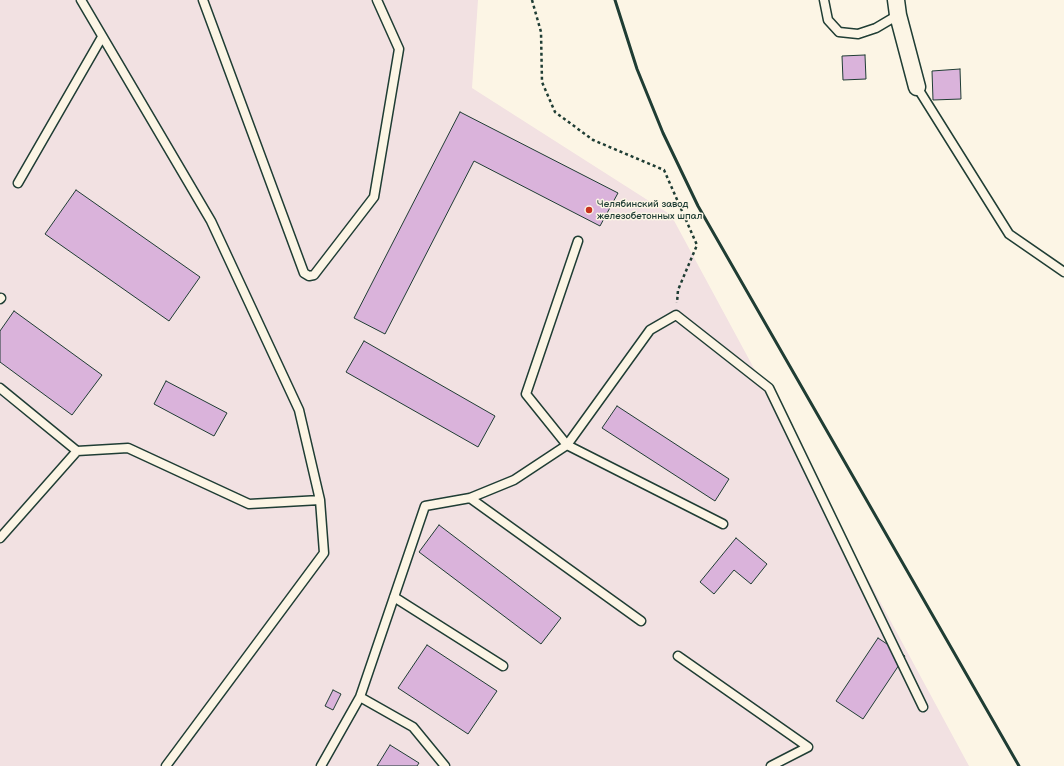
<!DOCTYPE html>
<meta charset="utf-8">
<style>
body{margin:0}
canvas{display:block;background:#fcf5e5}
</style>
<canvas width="1064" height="766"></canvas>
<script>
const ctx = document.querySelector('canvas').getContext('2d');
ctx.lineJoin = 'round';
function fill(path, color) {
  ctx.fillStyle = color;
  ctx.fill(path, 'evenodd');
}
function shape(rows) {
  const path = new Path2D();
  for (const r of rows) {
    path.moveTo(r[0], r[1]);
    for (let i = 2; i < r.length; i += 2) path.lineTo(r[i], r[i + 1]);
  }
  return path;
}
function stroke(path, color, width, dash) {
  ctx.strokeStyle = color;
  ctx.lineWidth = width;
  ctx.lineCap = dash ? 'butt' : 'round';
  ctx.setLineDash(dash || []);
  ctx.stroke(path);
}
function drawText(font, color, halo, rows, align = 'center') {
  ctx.font = font + ' "Balsamiq Sans",sans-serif';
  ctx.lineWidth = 3;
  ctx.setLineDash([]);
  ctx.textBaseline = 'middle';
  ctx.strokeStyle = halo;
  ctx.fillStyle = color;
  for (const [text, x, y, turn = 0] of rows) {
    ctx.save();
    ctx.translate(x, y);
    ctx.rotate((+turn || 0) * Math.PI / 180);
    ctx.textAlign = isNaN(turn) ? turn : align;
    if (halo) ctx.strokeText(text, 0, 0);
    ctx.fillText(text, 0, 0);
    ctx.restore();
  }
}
fill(shape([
 [0,0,478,0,472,88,671,215,969,766,0,766]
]), '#f2e1e2');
const building = shape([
 [865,55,866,79,843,80,842,56,865,55],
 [960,69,961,99,933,100,932,71,960,69],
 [460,112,618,193,600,226,474,161,385,334,354,318,460,112],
 [76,190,200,277,169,321,45,234,76,190],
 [14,311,102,375,72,415,0,362,0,331,14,311],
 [364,341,495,416,478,447,346,372,364,341],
 [166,381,227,413,214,436,154,404,166,381],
 [617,406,729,479,715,501,602,428,617,406],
 [439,525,561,618,541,644,419,552,439,525],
 [736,538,767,564,751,584,734,570,714,594,700,582,736,538],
 [878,638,905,656,863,719,836,701,878,638],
 [427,645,497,691,468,734,398,688,427,645],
 [333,690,341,694,333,710,325,706,333,690],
 [390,745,419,763,417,766,377,766,390,745]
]);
fill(building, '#dab3db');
stroke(building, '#1f3d34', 1);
const service = shape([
 [81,0,211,221,299,410,320,500,324,553,166,766],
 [203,0,304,273,309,276,314,275,374,197,399,49,377,0],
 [824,0,828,20,839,32,858,34,876,28,898,15],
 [917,87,1009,234,1064,272],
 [18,183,102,37],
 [578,241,526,394,567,445,723,524],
 [0,299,1,298],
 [0,388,77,451,128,448,249,504,320,500],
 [470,498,641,621],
 [0,538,77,451],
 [394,597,503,666],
 [678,656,808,747,771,766],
 [360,697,413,727,445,766],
 [321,766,360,697,425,506,470,498,514,480,567,445,650,330,676,315,769,388,923,707]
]);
const minor = shape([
 [896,0,898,15,917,87]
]);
stroke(service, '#1f3d34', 11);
stroke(minor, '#1f3d34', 19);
stroke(shape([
 [532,0,541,32,542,82,555,112,593,140,664,170,697,245,678,290,677,303]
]), '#1f3d34', 2.5, [3, 3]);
stroke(service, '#fcf5e5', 8);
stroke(minor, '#fcf5e5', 16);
stroke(shape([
 [615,0,637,69,663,133,698,206,1019,766]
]), '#1f3d34', 3);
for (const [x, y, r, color] of [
 [589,210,4,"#c8321e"]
]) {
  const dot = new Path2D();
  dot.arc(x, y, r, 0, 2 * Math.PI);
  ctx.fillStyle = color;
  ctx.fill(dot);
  stroke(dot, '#fcf5e5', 1.5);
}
drawText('10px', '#1f3d34', '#fcf5e5', [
 ["Челябинский завод",597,204],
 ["железобетонных шпал",597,216]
], 'left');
</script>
